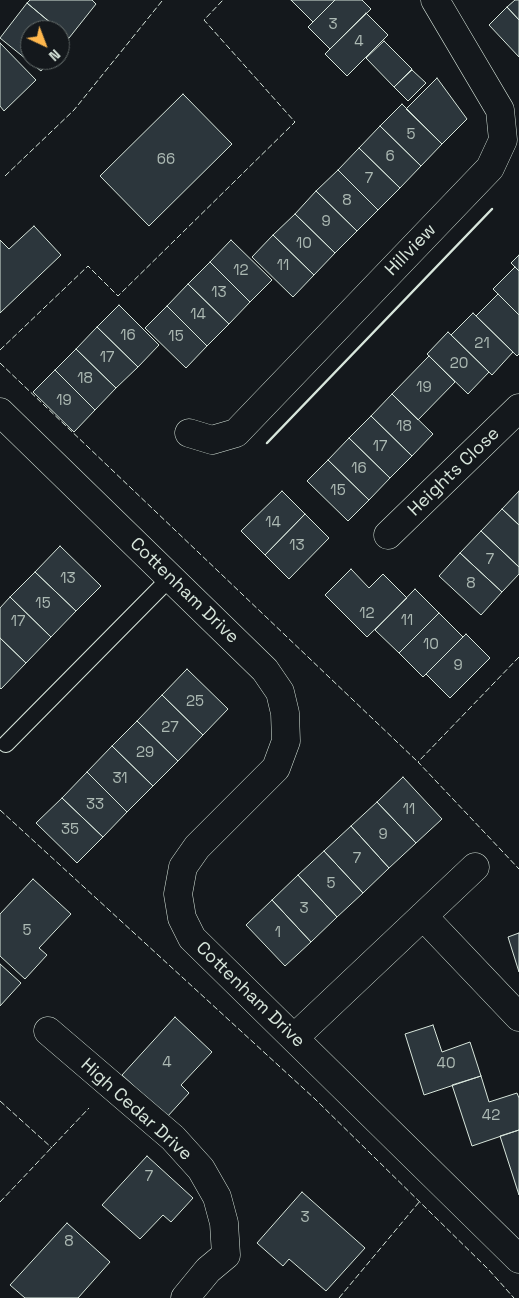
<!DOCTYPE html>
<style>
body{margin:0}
#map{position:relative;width:519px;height:1298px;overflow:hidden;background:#14181c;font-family:"Space Grotesk",sans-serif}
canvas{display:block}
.north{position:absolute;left:20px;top:20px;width:50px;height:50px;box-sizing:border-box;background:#14181c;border:1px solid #626a69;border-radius:50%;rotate:137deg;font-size:14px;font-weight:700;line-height:20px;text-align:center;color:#d8e6dc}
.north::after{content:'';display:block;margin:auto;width:18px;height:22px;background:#ffb74d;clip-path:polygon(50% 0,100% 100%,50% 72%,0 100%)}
</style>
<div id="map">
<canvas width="519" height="1298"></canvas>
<div class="north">N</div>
</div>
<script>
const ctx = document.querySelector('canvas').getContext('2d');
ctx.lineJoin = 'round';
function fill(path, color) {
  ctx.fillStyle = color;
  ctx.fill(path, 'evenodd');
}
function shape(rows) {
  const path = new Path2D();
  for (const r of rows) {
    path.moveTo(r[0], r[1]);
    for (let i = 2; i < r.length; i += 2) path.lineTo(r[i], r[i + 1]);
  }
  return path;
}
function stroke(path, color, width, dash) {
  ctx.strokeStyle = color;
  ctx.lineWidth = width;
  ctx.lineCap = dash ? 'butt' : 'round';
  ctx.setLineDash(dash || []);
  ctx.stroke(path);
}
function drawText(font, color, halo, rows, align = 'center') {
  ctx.font = font + ' "Space Grotesk",sans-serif';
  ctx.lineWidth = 4;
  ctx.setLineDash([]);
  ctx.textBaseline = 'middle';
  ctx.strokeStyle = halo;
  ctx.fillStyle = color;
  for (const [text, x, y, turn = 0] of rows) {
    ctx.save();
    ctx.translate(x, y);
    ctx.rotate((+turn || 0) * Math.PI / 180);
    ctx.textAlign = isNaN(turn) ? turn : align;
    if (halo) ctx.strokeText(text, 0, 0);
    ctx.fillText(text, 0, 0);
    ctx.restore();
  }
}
const building = shape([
 [30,0,92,0,96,4,69,38,27,3,30,0],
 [291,0,335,0,313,22,291,0],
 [335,0,362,0,371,9,330,49,308,27,335,0],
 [515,0,519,0,519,20,507,7,515,0],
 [27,3,59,30,30,30,30,60,50,60,41,71,0,38,27,3],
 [507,7,519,20,519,57,489,25,507,7],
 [366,13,388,35,347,76,325,54,366,13],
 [60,30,69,38,60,48,60,30],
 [384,41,412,69,394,87,366,58,384,41],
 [0,43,36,80,4,111,0,106,0,43],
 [412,70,426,83,408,101,394,87,412,70],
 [437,78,467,119,442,144,406,109,437,78],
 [183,94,232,144,149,226,100,176,183,94],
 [402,104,442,144,421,166,380,126,402,104],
 [380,126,421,166,400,188,359,148,380,126],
 [359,148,400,188,378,210,338,170,359,148],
 [338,170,378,210,357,231,316,191,338,170],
 [316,191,357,231,335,253,295,214,316,191],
 [295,214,335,253,314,275,273,235,295,214],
 [34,226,61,255,0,313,0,240,9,249,34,226],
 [273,235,314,275,293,297,252,257,273,235],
 [231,240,272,280,250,302,210,262,231,240],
 [519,255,519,271,511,263,519,255],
 [210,262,250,302,229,324,188,284,210,262],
 [515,267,519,271,519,315,493,289,515,267],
 [188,284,229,324,207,346,167,306,188,284],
 [498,294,519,315,519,354,517,356,476,316,498,294],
 [119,305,159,345,138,367,97,327,119,305],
 [167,306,207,346,186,368,145,328,167,306],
 [473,313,513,352,492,375,451,335,473,313],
 [97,327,138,367,116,388,76,349,97,327],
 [448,332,489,372,468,394,427,354,448,332],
 [76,349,116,388,95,410,55,370,76,349],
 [429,356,455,382,418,420,392,394,429,356],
 [55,370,95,410,74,432,33,392,55,370],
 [392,394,433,434,412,456,371,416,392,394],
 [371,416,412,456,390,478,349,438,371,416],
 [349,438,390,478,369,500,328,460,349,438],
 [328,460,369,500,348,521,307,481,328,460],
 [282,491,305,514,265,555,241,531,282,491],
 [519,491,519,525,502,509,519,491],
 [502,509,519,525,519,567,481,531,502,509],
 [305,514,329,538,289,579,265,555,305,514],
 [481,531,519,567,519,574,502,592,460,553,481,531],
 [60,546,101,586,76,611,35,572,60,546],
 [460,553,502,592,481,615,439,576,460,553],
 [351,569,369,588,383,574,407,598,367,637,325,595,351,569],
 [35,572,76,611,51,637,10,597,35,572],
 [415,589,439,613,399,653,375,630,415,589],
 [10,597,51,637,26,663,0,638,0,608,10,597],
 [439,613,463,637,423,677,399,653,439,613],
 [466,634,490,658,450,698,426,674,466,634],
 [0,638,26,663,1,689,0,688,0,638],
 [187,669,228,709,203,735,162,695,187,669],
 [162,695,203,735,178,761,137,721,162,695],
 [137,721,178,761,153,786,112,746,137,721],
 [112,746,153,786,127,812,87,772,112,746],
 [87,772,127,812,103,837,62,798,87,772],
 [403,777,442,819,416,843,377,802,403,777],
 [62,798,103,837,77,863,36,823,62,798],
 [377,802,416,843,389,868,351,826,377,802],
 [351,826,389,868,363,893,324,851,351,826],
 [324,851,363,893,337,917,298,875,324,851],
 [298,875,337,917,311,942,272,900,298,875],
 [33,879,71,914,39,948,47,955,25,979,0,956,0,914,33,879],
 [272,900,311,942,285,966,246,925,272,900],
 [519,933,519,972,508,937,519,933],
 [0,964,21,983,0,1006,0,964],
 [175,1017,212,1052,181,1085,189,1093,167,1117,122,1075,175,1017],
 [433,1025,442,1052,470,1042,481,1076,424,1095,405,1034,433,1025],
 [481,1076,489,1102,517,1093,519,1098,519,1130,472,1146,452,1085,481,1076],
 [519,1130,519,1195,500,1136,519,1130],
 [147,1156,193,1198,171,1222,163,1215,140,1239,102,1205,147,1156],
 [302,1192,365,1248,326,1291,289,1259,283,1266,257,1243,302,1192],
 [67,1223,110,1262,78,1298,25,1298,10,1285,67,1223]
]);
fill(building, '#2c363c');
stroke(building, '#d8e6dc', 1);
const service = shape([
 [6,744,170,578]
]);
const minor = shape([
 [0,412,265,670,280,692,285,713,286,741,276,768,197,847,183,867,178,894,182,918,192,938,519,1259],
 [189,433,212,440,236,433,490,168,503,140,500,110,435,0],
 [388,535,519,408],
 [423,916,519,1017],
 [48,1031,173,1138,201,1169,217,1197,224,1223,226,1255,208,1270,185,1298],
 [294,1038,475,867]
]);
stroke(service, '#d8e6dc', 18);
stroke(minor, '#d8e6dc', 29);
stroke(service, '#14181c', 16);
stroke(minor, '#14181c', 28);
stroke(shape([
 [5,176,74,110,162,1],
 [0,350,88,266,118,296,295,122,204,20,223,0],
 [0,363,418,762],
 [519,657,418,762,519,869],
 [0,810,315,1099,489,1270,514,1298],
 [0,1101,52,1148],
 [0,1202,89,1108],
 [339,1298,420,1201]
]), '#d8e6dc', 1, [6, 2.5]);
stroke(shape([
 [267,443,492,209]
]), '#d8e6dc', 2.5);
drawText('15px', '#adbab4', null, [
 ["3",333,25],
 ["4",359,42],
 ["5",411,135],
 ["6",390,157],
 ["66",166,160],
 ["7",369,179],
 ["8",347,201],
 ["9",326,222],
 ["10",304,244],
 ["11",283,266],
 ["12",241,271],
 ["13",219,293],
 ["14",198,315],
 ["16",128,336],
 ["15",176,337],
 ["21",482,344],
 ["17",107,358],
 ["20",459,364],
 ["18",85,379],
 ["19",424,388],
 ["19",64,401],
 ["18",404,427],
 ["17",380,447],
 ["16",359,469],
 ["15",338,491],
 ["14",273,523],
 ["13",297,546],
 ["7",490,560],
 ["13",68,579],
 ["8",471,584],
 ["15",43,604],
 ["12",367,614],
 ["11",407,621],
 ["17",18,622],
 ["10",431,645],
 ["9",458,666],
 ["25",195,702],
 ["27",170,728],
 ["29",145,753],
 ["31",120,779],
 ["33",95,805],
 ["11",409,810],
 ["35",70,830],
 ["9",383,835],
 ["7",357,859],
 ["5",331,884],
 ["3",304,909],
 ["5",27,931],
 ["1",278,933],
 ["4",167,1063],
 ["40",446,1064],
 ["42",491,1116],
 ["7",149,1177],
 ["3",305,1218],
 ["8",69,1242]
]);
drawText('18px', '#d8e6dc', '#14181c', [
 ["Hillview",411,250,-46],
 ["Heights Close",454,472,-44],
 ["Cottenham Drive",184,591,44],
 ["Cottenham Drive",250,995,44],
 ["High Cedar Drive",136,1110,42]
]);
</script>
